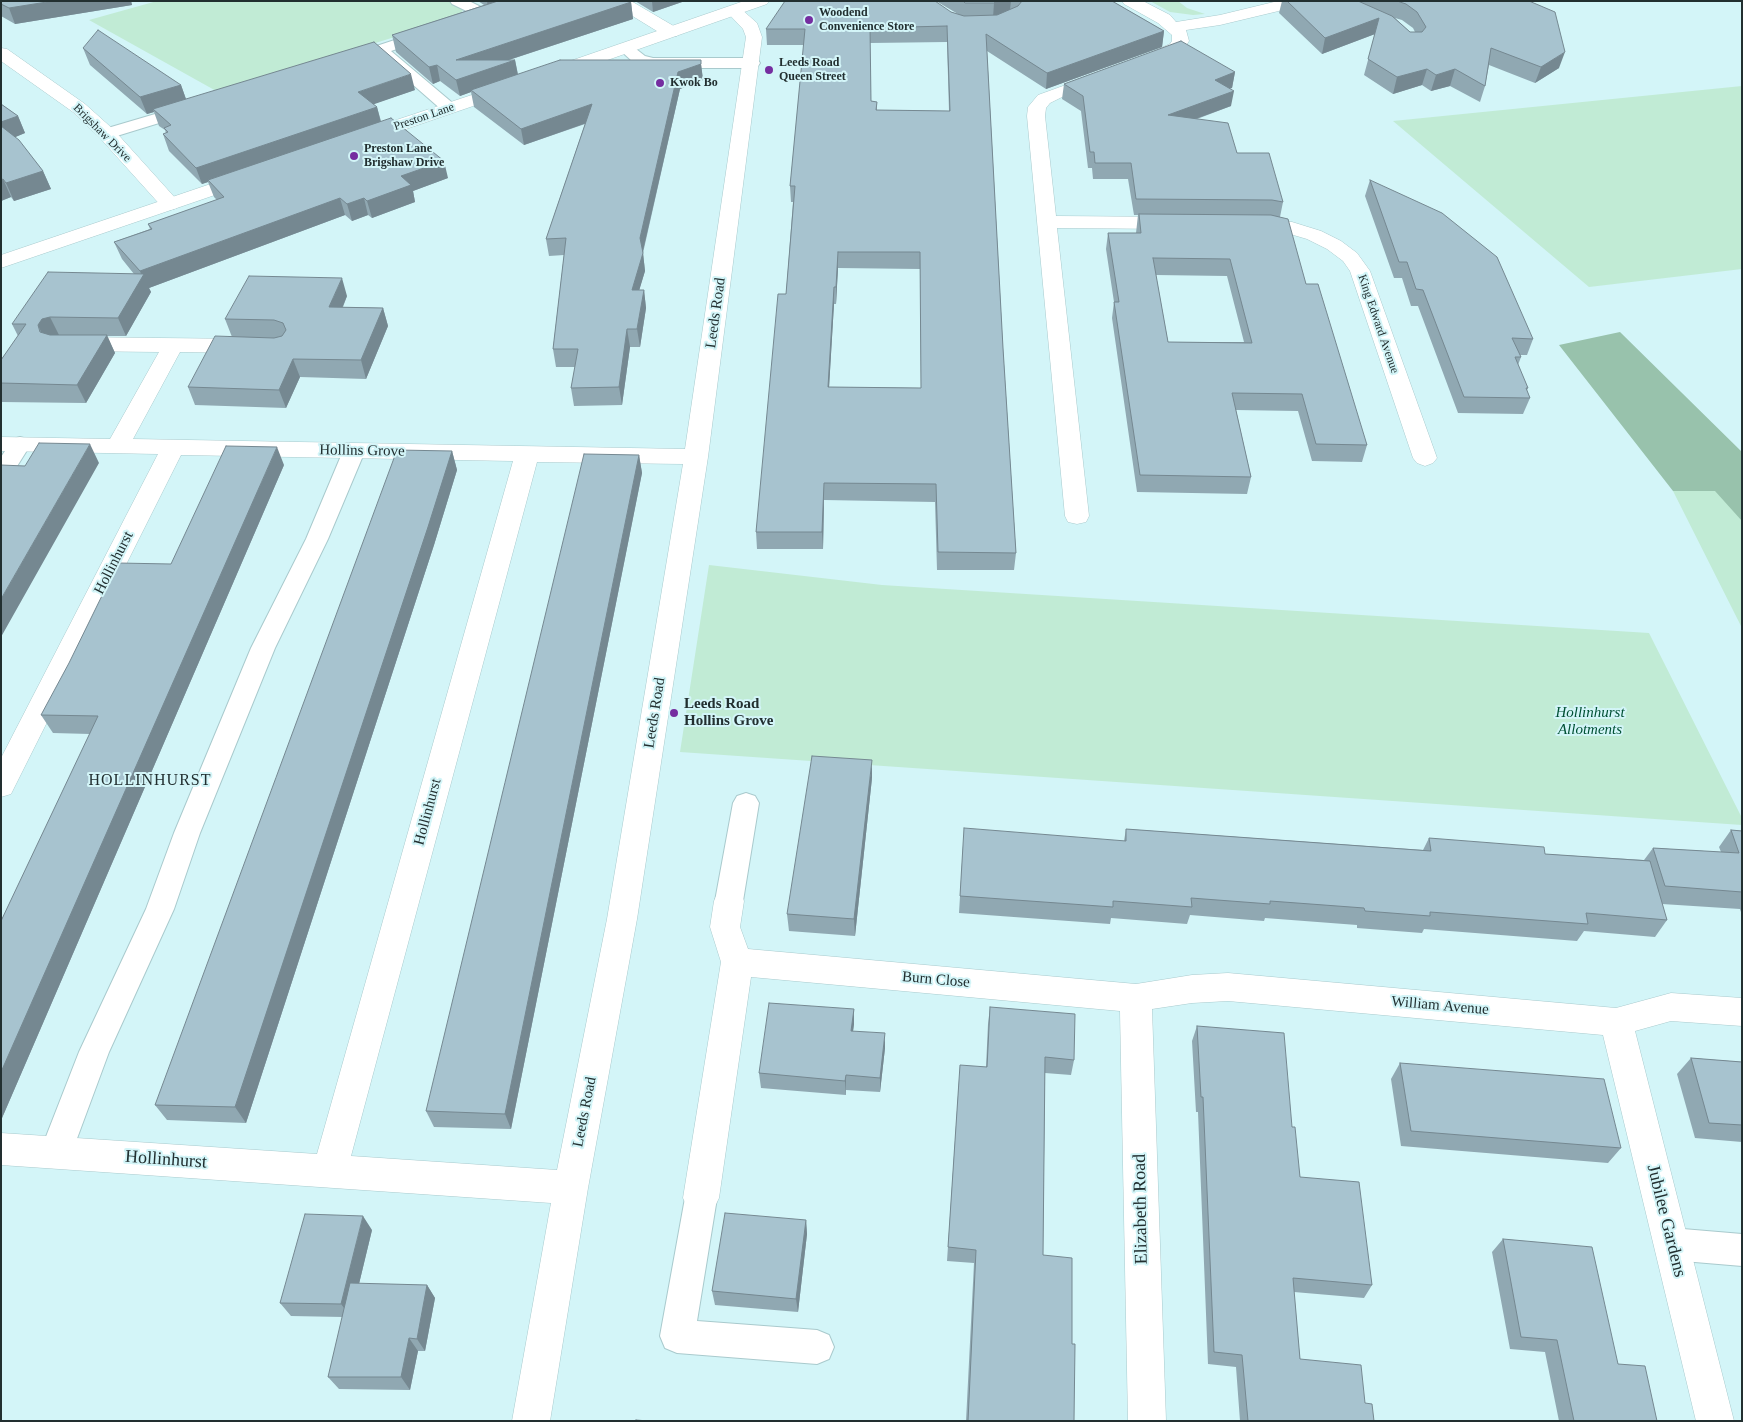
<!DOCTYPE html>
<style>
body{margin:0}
#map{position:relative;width:1743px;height:1422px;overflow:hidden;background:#d3f5f8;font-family:Georgia,serif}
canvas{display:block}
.frame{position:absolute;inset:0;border:2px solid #222f30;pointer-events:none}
</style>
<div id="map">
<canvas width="1743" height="1422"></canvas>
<div class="frame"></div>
</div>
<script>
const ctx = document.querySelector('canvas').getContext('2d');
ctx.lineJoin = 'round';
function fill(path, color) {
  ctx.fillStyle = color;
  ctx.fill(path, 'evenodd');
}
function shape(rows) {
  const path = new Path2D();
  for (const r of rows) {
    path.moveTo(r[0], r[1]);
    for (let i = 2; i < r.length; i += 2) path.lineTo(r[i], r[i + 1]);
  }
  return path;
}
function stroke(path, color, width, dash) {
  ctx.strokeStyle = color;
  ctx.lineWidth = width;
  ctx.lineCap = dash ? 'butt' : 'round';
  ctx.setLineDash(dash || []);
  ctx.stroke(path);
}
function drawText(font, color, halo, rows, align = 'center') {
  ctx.font = font + ' Georgia,serif';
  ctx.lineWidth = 4;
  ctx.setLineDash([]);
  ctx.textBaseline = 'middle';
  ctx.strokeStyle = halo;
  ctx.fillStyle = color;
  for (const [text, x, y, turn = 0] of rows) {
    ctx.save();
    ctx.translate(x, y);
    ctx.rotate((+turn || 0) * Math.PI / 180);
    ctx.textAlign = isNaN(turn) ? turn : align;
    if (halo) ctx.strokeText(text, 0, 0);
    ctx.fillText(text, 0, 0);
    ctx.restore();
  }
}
fill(shape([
 [157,1,470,1,478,5,463,10,459,17,218,92,89,20],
 [1150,1,1178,1,1187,8,1205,14,1193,15,1170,12],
 [1742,86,1742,269,1589,287,1393,121],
 [1742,485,1742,628,1673,491,1715,491],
 [709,565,882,585,1649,633,1742,818,1742,825,680,752]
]), '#c1ebd5');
fill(shape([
 [1620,332,1742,452,1742,521,1715,491,1673,491,1559,345]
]), '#98c2ac');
const service = shape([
 [450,1,469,1,491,12,494,15,491,18,486,20,481,18,452,4,450,1],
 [425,30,430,32,433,35,430,38,391,51,455,105,457,108,455,111,443,111,379,55,349,65,343,63,341,60,343,57,425,30],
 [626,43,631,45,645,56,653,58,752,58,758,60,760,63,758,66,752,68,652,68,633,62,621,51,618,48,621,45,626,43],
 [189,104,195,106,197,109,195,112,107,139,101,138,99,134,101,130,189,104],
 [20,437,27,439,31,444,9,479,1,481,1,457,13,439,20,437],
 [354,444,362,446,365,451,328,539,275,648,200,833,174,909,109,1052,72,1152,67,1162,56,1167,45,1162,40,1152,79,1052,146,909,174,833,251,648,306,539,343,451,346,446,354,444],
 [746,793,755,796,759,803,743,901,739,909,729,913,719,909,715,901,733,803,737,796,746,793],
 [701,1183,712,1187,717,1198,697,1321,817,1330,829,1335,834,1347,829,1359,817,1364,677,1353,665,1348,660,1336,685,1198,690,1187,701,1183],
 [1671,1228,1742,1234,1742,1266,1671,1260,1659,1255,1655,1244,1659,1233,1671,1228]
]);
const minor = shape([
 [611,1,631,1,677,28,679,32,677,36,665,36,613,4,611,1],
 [1122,1,1143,1,1170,15,1176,22,1220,15,1278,1,1325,2,1323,5,1317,7,1291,8,1220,25,1186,30,1189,41,1182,52,1149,65,1143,64,1140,60,1143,56,1170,44,1172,41,1172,35,1158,23,1124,4,1122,1],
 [734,6,740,8,757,23,762,37,708,457,637,919,588,1188,550,1421,512,1421,551,1203,1,1165,1,1133,317,1154,513,461,181,455,15,786,11,794,1,797,1,758,158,454,1,451,1,437,110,439,159,352,74,351,66,349,63,344,66,339,74,337,246,339,254,341,257,346,254,351,246,353,180,352,133,439,685,449,746,37,743,29,726,11,728,8,734,6],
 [537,462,683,464,607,919,557,1170,351,1156,537,462],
 [1,48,7,49,85,104,114,130,177,200,180,204,177,208,170,210,163,208,100,138,73,112,1,61,1,48],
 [1099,73,1105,74,1108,78,1105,82,1062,97,1050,103,1046,108,1045,116,1056,216,1174,217,1181,219,1184,223,1181,227,1174,229,1057,228,1089,516,1086,522,1077,524,1068,522,1065,516,1027,116,1028,107,1038,95,1099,73],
 [1255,218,1292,222,1321,231,1341,241,1357,253,1370,271,1437,458,1433,463,1425,466,1417,463,1413,458,1350,271,1343,261,1327,249,1307,239,1290,234,1248,228,1245,224,1248,220,1255,218],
 [729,888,740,892,744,901,740,927,748,949,1136,984,1192,975,1228,973,1616,1008,1671,993,1742,998,1742,1026,1671,1021,1635,1031,1734,1421,1696,1421,1603,1035,1228,1001,1192,1003,1152,1009,1166,1421,1128,1421,1120,1011,751,977,719,1198,713,1210,701,1215,689,1210,683,1198,721,962,710,927,714,901,718,892,729,888]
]);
const tertiary = shape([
 [744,1,769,1,767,4,562,76,556,77,550,76,547,72,550,68,744,1],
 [508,83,514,84,517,88,514,92,371,141,364,143,357,141,355,137,357,133,508,83],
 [246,172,253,174,256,178,253,182,1,268,1,255,246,172]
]);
stroke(service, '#a9cacd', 2);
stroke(minor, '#a9cacd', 1);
stroke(tertiary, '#a9cacd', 1);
fill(service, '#fff');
fill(minor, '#fff');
fill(tertiary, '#fff');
fill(shape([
 [1,1,131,1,132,5,15,24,1,16],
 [478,1,629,1,631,2,633,19,509,60,515,60,518,74,701,64,703,80,680,89,643,253,645,271,639,290,644,290,646,308,640,347,630,347,622,405,574,406,571,388,575,367,556,367,553,349,564,255,549,256,546,239,585,124,524,145,474,107,471,92,460,96,440,81,433,84,396,52,392,35,484,5],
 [635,1,685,1,653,12],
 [936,1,1112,1,1164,31,1162,47,1046,89,987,51,1003,348,1016,553,1014,570,937,570,935,502,824,500,823,549,757,549,756,532,786,294,793,202,791,202,790,186,804,45,767,45,766,29,951,12,958,14],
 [947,42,949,111,877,110,877,102,871,101,870,43],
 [838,268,920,269,921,388,829,387,834,304,836,304],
 [1282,1,1529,1,1559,68,1535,83,1489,65,1485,86,1480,102,1450,86,1431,91,1422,85,1393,94,1364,75,1375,34,1322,54,1279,13],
 [1395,18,1402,20,1413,28,1415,32,1410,32],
 [83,48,181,85,186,99,415,90,373,104,377,107,381,121,448,178,413,191,415,202,372,218,368,215,352,221,345,215,149,288,151,292,126,336,107,336,115,353,86,403,1,402,1,360,18,336,12,324,134,274,122,259,114,242,150,229,148,224,217,200,214,197,208,182,202,184,169,151,163,134,166,133,165,130,159,126,154,112,147,114,90,65],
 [1235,72,1232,88,1230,88,1231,106,1197,119,1237,153,1283,202,1280,217,1306,284,1367,445,1362,462,1312,461,1298,411,1236,410,1251,477,1247,494,1137,492,1112,318,1114,302,1106,249,1108,233,1136,233,1138,215,1134,215,1128,179,1093,179,1092,168,1088,168,1081,111,1062,99,1064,84],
 [1156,275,1227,276,1244,342,1168,342],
 [1,104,18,116,25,133,15,137,43,171,51,189,14,201,11,197,1,201],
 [1370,180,1533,339,1527,355,1520,355,1521,357,1518,365,1528,388,1527,390,1530,398,1523,414,1458,413,1418,306,1411,306,1402,278,1394,278,1365,196],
 [347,296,343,307,383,308,388,326,366,379,300,377,286,408,195,405,188,387,232,337,225,319],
 [452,451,457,470,434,545,246,1123,167,1120,155,1105],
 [639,455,642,473,511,1129,434,1127,426,1111],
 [284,465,2,1118,1,1118,1,921,90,734,53,733,41,715,171,564],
 [872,778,855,936,789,931,787,914],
 [1126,829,1423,850,1429,838,1545,854,1644,860,1653,848,1721,852,1719,847,1731,830,1742,831,1742,915,1740,909,1662,904,1667,920,1655,937,1584,931,1577,941,1424,929,1422,933,1357,928,1357,925,1265,918,1264,921,1190,915,1187,924,1111,918,1110,924,959,913,963,846,1124,841],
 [990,1007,1074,1060,1071,1075,1045,1073,1043,1255,1072,1344,1074,1421,966,1421,974,1263,947,1261,959,1080,986,1067,988,1024],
 [854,1009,854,1024,853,1031,885,1048,880,1092,846,1090,846,1095,761,1088,759,1073],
 [1197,1026,1292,1127,1300,1177,1372,1285,1364,1298,1294,1292,1300,1359,1365,1403,1374,1421,1240,1421,1236,1367,1208,1364,1198,1112,1196,1112,1192,1041],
 [1691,1058,1742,1062,1742,1142,1695,1138,1677,1074],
 [1400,1063,1621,1148,1608,1163,1401,1146,1391,1079],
 [806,1220,807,1234,798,1312,715,1305,712,1291],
 [372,1230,359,1284,427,1285,435,1298,425,1351,418,1351,410,1390,339,1389,328,1377,343,1317,291,1316,280,1303],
 [1503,1239,1618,1364,1657,1421,1559,1421,1545,1352,1510,1349,1492,1252]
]), '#90a8b2');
fill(shape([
 [53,1,131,1,132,5,15,24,9,8],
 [487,1,508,1,488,8],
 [652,1,685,1,653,12],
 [996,1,1011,1,1010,10,993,18,994,3],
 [631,2,633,19,460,76,456,60],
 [1379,18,1375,34,1322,54,1325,38],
 [1164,31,1162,47,1046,89,1047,73],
 [1565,52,1559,68,1535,83,1541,67],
 [515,60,518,76,471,90,471,92,460,96,456,80],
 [701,64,703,80,680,89,642,255,640,238,678,72],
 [437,65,440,81,433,84,429,67],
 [1427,69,1422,85,1393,94,1397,77],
 [1455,69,1450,86,1431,91,1436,75],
 [1235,72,1232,88,1212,95,1215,80],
 [411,74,415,90,363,108,358,92],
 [181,85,187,102,153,109,154,112,147,114,140,97],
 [1234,91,1231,106,1165,130,1168,115],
 [592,104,595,120,524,145,521,129],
 [377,107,381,123,208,180,208,182,202,184,196,168],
 [18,116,25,133,6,141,1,131,1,122],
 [444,161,448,178,413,191,415,202,372,218,367,201,401,176],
 [43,171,51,189,14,201,6,183],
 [3,179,11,197,1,201,1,180],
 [340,198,345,215,149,288,151,292,126,336,118,318,142,277,140,271],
 [364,198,368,215,352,221,347,204],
 [838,252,838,268,836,304,836,287],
 [643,253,645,271,634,308,632,290],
 [342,278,347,296,335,325,329,307],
 [834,287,834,304,828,405,828,387],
 [644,290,646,308,640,347,637,329],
 [383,308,388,326,366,379,361,360],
 [50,317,59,335,46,343,38,325,42,319],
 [627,329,630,347,622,405,619,387],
 [107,335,115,353,86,403,77,385],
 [293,359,300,377,286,408,279,390],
 [90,444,99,463,1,637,1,599],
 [277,447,284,465,2,1118,1,1117,1,1072],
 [452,451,457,470,434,545,246,1123,235,1107],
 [639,455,642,473,511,1129,505,1114],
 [824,483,824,500,823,549,822,532],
 [872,760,872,778,855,936,854,919],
 [854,1009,854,1024,851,1046,851,1031],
 [885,1033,885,1048,880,1092,880,1078],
 [846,1075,846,1095,845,1081],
 [363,1216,372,1230,351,1317,341,1304],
 [806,1220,807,1234,798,1312,796,1299],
 [427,1285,435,1298,425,1351,417,1339],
 [409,1338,418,1351,410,1390,401,1377]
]), '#758891');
const building = shape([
 [1,1,53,1,9,8,1,4,1,1],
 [498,1,629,1,631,2,456,60,515,60,456,80,437,65,429,67,392,35,498,1],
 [785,1,935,1,951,12,964,16,997,15,1018,6,1022,1,1112,1,1164,31,1047,73,986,34,1003,348,1016,553,938,552,936,484,824,483,822,532,756,532,778,294,786,294,795,186,790,186,805,29,766,29,785,1],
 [947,26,950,111,876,110,877,102,871,101,870,28,947,26],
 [838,252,920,252,921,388,828,387,834,287,836,287,838,252],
 [963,1,996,1,994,3,965,3,963,1],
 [1287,1,1358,1,1392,16,1410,32,1422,32,1426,27,1417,12,1406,4,1397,1,1529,1,1555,12,1565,52,1541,67,1491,48,1485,86,1455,69,1436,75,1427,69,1397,77,1368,59,1379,18,1325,38,1287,1],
 [98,30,181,85,140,97,83,48,98,30],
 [1181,41,1235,72,1215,80,1234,91,1168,115,1228,123,1237,153,1269,153,1283,202,1272,200,1136,199,1131,163,1095,163,1094,152,1090,152,1083,96,1064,84,1181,41],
 [374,42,411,74,358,92,377,107,196,168,163,134,168,132,164,128,171,125,153,109,374,42],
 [560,60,701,60,701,64,678,72,640,238,643,253,632,290,644,290,637,329,627,329,619,387,571,388,578,349,553,349,566,238,546,239,592,104,521,129,471,90,560,60],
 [1,104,18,116,1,122,1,104],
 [391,118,444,161,401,176,411,185,367,201,364,198,347,204,340,198,140,271,114,242,152,229,148,224,224,197,208,180,391,118],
 [1,126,19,140,43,171,6,183,3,179,1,180,1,126],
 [1370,180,1442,213,1497,257,1533,339,1512,338,1521,357,1515,357,1528,388,1526,388,1530,398,1464,397,1423,290,1416,289,1407,262,1399,262,1370,180],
 [1139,214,1271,215,1288,219,1306,284,1318,284,1367,445,1316,444,1302,394,1232,393,1251,477,1140,475,1114,302,1119,302,1108,233,1141,233,1139,214],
 [1153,258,1230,259,1252,343,1168,342,1153,258],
 [48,272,144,274,118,318,50,317,42,319,38,325,40,332,50,335,107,335,77,385,1,383,1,360,26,324,12,324,48,272],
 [249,276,342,278,329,307,383,308,361,360,293,359,279,390,188,387,215,336,274,338,282,336,286,330,283,323,274,320,225,319,249,276],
 [39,443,90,444,1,599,1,465,25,466,39,443],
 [226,446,277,447,1,1072,1,921,98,716,41,715,69,663,118,563,171,564,226,446],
 [397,450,452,451,428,527,235,1107,155,1105,397,450],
 [584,454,639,455,505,1114,426,1111,584,454],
 [812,756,872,760,854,919,787,914,812,756],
 [964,828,1126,841,1126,829,1431,851,1429,838,1544,847,1545,854,1650,861,1667,920,1586,913,1588,924,1430,912,1430,916,1365,911,1364,908,1270,901,1270,904,1191,898,1192,907,1113,901,1113,907,960,896,964,828],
 [1731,830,1742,831,1742,892,1665,886,1653,848,1739,853,1731,830],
 [769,1003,854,1009,851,1031,885,1033,880,1078,846,1075,845,1081,759,1073,769,1003],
 [990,1007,1075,1014,1074,1060,1045,1057,1043,1255,1072,1258,1072,1344,1075,1344,1074,1421,968,1421,976,1250,948,1247,960,1065,987,1067,990,1007],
 [1197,1026,1284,1033,1292,1127,1295,1127,1300,1177,1359,1182,1372,1285,1293,1278,1300,1359,1361,1365,1365,1403,1372,1404,1374,1421,1248,1421,1242,1355,1214,1352,1203,1097,1201,1097,1197,1026],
 [1691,1058,1742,1062,1742,1125,1709,1123,1691,1058],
 [1400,1063,1604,1079,1621,1148,1411,1131,1400,1063],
 [725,1213,806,1220,796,1299,712,1291,725,1213],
 [305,1214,363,1216,341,1304,280,1303,305,1214],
 [1503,1239,1592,1247,1618,1364,1645,1366,1657,1421,1574,1421,1557,1340,1521,1337,1503,1239],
 [350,1283,427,1285,417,1339,409,1338,401,1377,328,1377,350,1283],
 [636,1420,648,1421,636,1421,636,1420]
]);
fill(building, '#a7c3cf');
stroke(building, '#758891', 1);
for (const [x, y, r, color] of [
 [809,20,5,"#752da0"],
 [769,70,5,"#752da0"],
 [660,83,5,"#752da0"],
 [354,156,5,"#752da0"],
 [674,713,5,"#752da0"]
]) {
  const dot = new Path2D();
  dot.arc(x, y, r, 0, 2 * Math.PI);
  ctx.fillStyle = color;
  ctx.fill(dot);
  stroke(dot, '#d3f5f8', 2);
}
drawText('bold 12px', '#222f30', '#d3f5f8', [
 ["Woodend",819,13],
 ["Convenience Store",819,27],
 ["Leeds Road",779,63],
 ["Queen Street",779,77],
 ["Kwok Bo",670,83],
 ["Preston Lane",364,149],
 ["Brigshaw Drive",364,163]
], 'left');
drawText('12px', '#222f30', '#d3f5f8', [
 ["Preston Lane",424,117,-19],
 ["Brigshaw Drive",102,133,45],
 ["King Edward Avenue",1378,324,71]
]);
drawText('15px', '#222f30', '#d3f5f8', [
 ["Leeds Road",716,313,-82],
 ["Hollins Grove",362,451,1],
 ["Hollinhurst",114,563,-63],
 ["Leeds Road",655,713,-81],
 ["Hollinhurst",428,812,-75],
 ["Burn Close",936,980,5],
 ["William Avenue",1440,1006,5],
 ["Leeds Road",585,1112,-79]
]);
drawText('bold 15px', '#222f30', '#d3f5f8', [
 ["Leeds Road",684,704],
 ["Hollins Grove",684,721]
], 'left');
drawText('italic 15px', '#005034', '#d3f5f8', [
 ["Hollinhurst",1590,713],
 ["Allotments",1590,730]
]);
ctx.letterSpacing = '1px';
drawText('16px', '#222f30', '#d3f5f8', [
 ["HOLLINHURST",150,781]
]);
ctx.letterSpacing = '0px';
drawText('18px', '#222f30', '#d3f5f8', [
 ["Hollinhurst",166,1160,4],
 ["Elizabeth Road",1141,1209,-91],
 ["Jubilee Gardens",1666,1221,76]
]);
</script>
